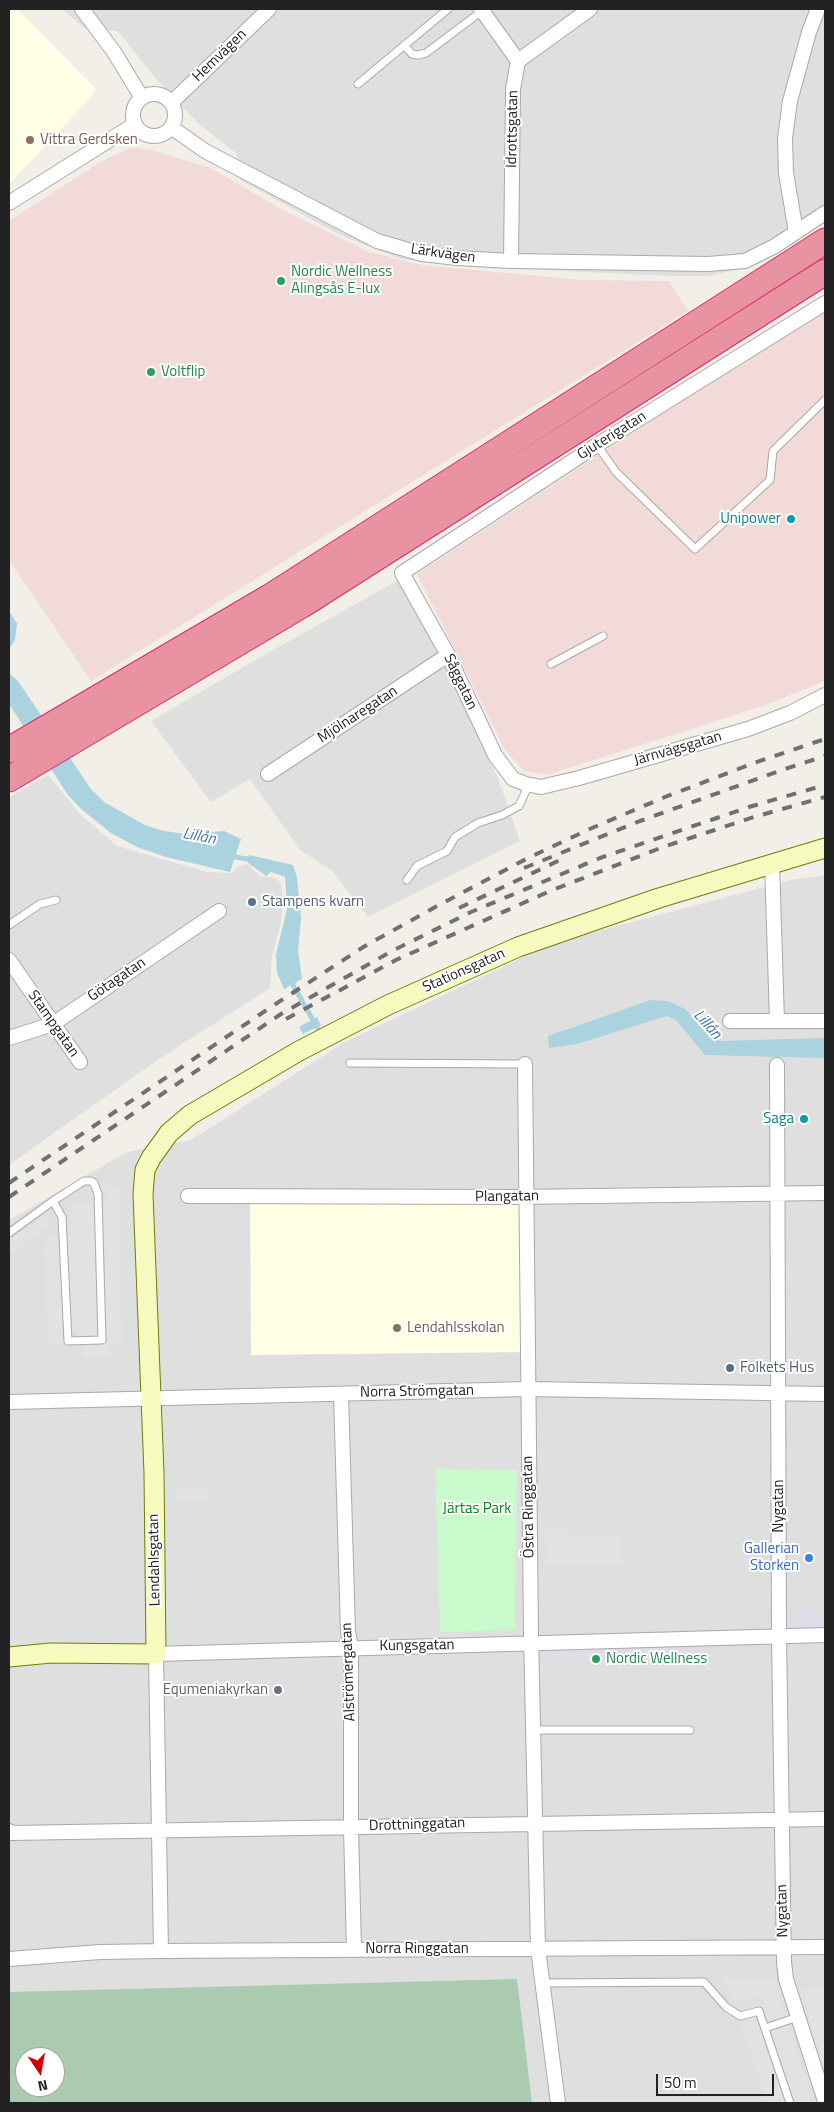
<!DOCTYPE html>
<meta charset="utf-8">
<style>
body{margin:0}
#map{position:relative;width:834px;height:2112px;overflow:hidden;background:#f2efe9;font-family:"Titillium Web",sans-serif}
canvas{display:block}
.frame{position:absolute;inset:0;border:10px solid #222;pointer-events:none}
.north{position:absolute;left:15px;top:2047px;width:50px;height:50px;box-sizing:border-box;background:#fff;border:1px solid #a7a7a7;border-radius:50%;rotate:168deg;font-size:14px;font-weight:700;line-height:20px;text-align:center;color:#222}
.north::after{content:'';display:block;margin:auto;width:18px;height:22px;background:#d40000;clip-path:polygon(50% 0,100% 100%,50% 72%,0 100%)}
.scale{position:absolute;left:656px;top:2074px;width:118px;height:22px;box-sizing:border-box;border:2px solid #222;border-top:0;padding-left:6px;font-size:15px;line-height:18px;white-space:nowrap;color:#222;-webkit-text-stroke:4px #fff;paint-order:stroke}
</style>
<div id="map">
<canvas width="834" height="2112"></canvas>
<div class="frame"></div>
<div class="north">N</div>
<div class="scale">50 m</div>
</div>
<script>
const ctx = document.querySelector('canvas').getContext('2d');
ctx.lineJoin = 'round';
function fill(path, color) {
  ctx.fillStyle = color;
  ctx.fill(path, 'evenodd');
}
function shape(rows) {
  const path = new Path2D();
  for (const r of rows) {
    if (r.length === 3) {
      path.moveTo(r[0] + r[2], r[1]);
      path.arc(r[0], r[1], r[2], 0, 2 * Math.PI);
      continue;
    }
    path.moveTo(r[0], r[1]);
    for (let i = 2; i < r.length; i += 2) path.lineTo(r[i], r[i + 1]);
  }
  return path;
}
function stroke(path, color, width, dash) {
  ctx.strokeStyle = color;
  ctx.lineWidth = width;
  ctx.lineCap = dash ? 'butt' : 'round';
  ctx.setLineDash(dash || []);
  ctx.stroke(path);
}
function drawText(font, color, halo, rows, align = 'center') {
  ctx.font = font + ' "Titillium Web",sans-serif';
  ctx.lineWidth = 4;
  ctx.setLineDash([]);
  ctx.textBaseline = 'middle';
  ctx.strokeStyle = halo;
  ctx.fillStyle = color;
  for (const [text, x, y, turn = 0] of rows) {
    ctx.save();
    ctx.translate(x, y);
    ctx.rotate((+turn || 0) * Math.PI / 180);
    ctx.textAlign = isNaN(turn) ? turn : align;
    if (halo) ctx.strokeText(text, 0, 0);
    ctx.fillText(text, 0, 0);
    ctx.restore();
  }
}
fill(shape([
 [62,9,825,9,825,221,745,268,708,276,672,276,476,267,401,259,340,235,240,180,237,154,199,124,157,80,118,31,84,28],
 [397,581,424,622,458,693,497,776,520,841,368,917,331,870,300,850,250,779,211,802,151,721,255,660],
 [48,775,81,815,117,846,208,872,231,873,240,866,248,864,260,876,276,878,281,884,283,896,281,922,272,956,270,988,156,1061,9,1165,9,797],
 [825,875,825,2103,532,2103,530,2096,9,1992,9,1220,127,1152,191,1140,345,1042,553,943,791,880]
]), '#e0dfdf');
fill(shape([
 [130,148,148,149,211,168,283,210,369,252,421,265,583,280,669,281,688,311,91,681,9,560,9,221,102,161],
 [825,306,825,681,763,706,547,775,524,771,505,750,417,574]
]), '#f2dad9');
fill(shape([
 [9,9,17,9,96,89,93,95,9,184],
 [250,1190,528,1190,531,1352,251,1355]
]), '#ffffe5');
fill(shape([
 [517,1979,532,2103,9,2103,9,1992],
 [25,2057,55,2057,55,2087,25,2087]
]), '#aacbaf');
fill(shape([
 [435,1469,517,1470,515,1630,440,1632]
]), '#c8facc');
fill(shape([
 [106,1186,119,1186,122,1345,110,1346,110,1357,83,1357,82,1332,61,1332,61,1344,47,1344,45,1235,70,1235,70,1203,106,1202],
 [45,1215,51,1225,9,1256,9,1241],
 [175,1488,208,1488,208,1499,176,1499],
 [545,1529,569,1529,569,1537,622,1536,622,1564,546,1566],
 [773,1978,813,2103,768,2103,740,2022,768,2014,763,1996,734,2002,722,1979],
 [802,1989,825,1989,825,2075]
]), '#e2e2e2');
fill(shape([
 [823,1610,825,1612,825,1645,547,1656,513,1655,512,1637,763,1626,767,1622,767,1613]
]), '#dddde8');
fill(shape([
 [9,611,17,623,15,640,9,649],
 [9,673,18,681,91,789,104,802,145,825,164,831,186,834,224,831,241,839,230,872,166,857,137,847,111,833,81,809,68,795,9,704],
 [249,855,293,865,297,877,301,918,298,951,302,979,284,989,277,973,276,955,287,909,285,877,271,872,266,876,247,862],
 [651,1000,668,1001,685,1009,710,1038,721,1041,825,1038,825,1058,705,1055,677,1021,667,1016,577,1044,549,1048,548,1036],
 [317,1017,321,1025,303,1034,299,1027]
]), '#aad3df');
stroke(shape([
 [229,856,253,860],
 [293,978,293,985,318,1029]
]), '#aad3df', 5);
const lane = shape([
 [404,45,412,54,418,55,426,53,482,11],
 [358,84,448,9],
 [597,445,616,472,695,549,770,480,773,451,825,400],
 [551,664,603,636],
 [407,880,417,866,447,851,455,837,478,823,502,815,519,806,529,784],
 [9,925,40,904,56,900],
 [350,1063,525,1064],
 [9,1233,53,1201,84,1181,91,1181,94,1183,98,1194,102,1340,68,1341,62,1217,53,1201],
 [534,1730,690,1730],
 [542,1983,704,1982,726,2007,740,2016,759,2011,790,2103],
 [765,2028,798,2017]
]);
const street = shape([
 [82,9,114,52,142,98],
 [481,9,518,61,513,89,511,261],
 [518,61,590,9],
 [154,115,21],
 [171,103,269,9],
 [171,127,205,151,377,241,422,254,457,258,511,261,708,264,745,261,775,246,825,213],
 [9,203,135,124],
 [796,232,786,173,785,138,790,101,809,32,818,9],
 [825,303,597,445,402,573,448,655,495,755,513,779,526,784,541,787,579,778,748,729,790,713,825,695],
 [268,774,448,655],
 [772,863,777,1021],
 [9,960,80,1062],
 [730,1021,825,1021],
 [9,1038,53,1024,219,911],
 [525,1064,531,1635,538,1949,558,2103],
 [777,1065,779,1636,784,1962,786,1979,825,2101],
 [188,1196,515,1197,825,1193],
 [341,1394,348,1632,351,1647,351,1827,354,1950],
 [9,1402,528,1389,825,1394],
 [9,1831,12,1833,825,1819],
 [161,1951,156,1654,825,1635],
 [9,1959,100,1952,161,1951,825,1947]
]);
const secondary = shape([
 [9,1657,51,1653,156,1654,154,1473,143,1194,145,1170,151,1158,169,1133,190,1115,299,1051,388,1005,518,947,659,898,825,848]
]);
const highway = shape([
 [9,750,268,598,825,241],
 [9,779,302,605,825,272]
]);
stroke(lane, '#a9a9a9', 9);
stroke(street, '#a9a9a9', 16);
stroke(secondary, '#707d05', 21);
stroke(highway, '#dc2a67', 27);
stroke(lane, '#fff', 7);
stroke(street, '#fff', 14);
stroke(secondary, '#f7fabf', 19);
stroke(highway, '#e892a2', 25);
stroke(shape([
 [524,868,640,821,782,770,825,756],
 [459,908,560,860],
 [286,1019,396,960,550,891,663,847,754,817,825,797],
 [9,1183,274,1005,365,946,439,905,528,858,592,828,665,797,754,763,825,739],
 [9,1197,281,1014,392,951,471,912,600,858,749,807,825,785]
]), '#707070', 4, [10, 10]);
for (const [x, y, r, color] of [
 [30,140,5,"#8d6e63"],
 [281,281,5,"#2e9e5b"],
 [151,372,5,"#2e9e5b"],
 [791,519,5,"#0f9aa8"],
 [252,902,5,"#5c6f8a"],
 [804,1119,5,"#0f9aa8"],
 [397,1328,5,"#8d6e63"],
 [730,1368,5,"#5c6f8a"],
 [809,1558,5,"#3f7fe0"],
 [596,1659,5,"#2e9e5b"],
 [278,1690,5,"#6b7280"]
]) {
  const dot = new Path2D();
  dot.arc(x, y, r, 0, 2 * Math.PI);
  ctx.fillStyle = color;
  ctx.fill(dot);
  stroke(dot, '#fff', 2);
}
drawText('15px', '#222', '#fff', [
 ["Hemvägen",220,56,-44],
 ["Idrottsgatan",513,129,-89],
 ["Lärkvägen",443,254,8],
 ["Gjuterigatan",612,436,-32],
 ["Såggatan",460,682,65],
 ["Mjölnaregatan",358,715,-33],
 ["Järnvägsgatan",678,749,-16],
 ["Stationsgatan",464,971,-24],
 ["Götagatan",117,980,-34],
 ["Stampgatan",53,1024,55],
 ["Plangatan",507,1197,-1],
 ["Norra Strömgatan",417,1392,-1],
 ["Nygatan",779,1506,-90],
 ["Östra Ringgatan",529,1507,-91],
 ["Lendahlsgatan",155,1560,-91],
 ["Kungsgatan",417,1646,-1],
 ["Alströmergatan",349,1672,-92],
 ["Drottninggatan",417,1825,-2],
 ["Nygatan",783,1911,-91],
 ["Norra Ringgatan",417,1949]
]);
drawText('15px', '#785e54', '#fff', [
 ["Vittra Gerdsken",40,140],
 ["Lendahlsskolan",407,1328]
], 'left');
drawText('15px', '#27864d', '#fff', [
 ["Nordic Wellness",291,272],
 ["Alingsås E-lux",291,289],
 ["Voltflip",161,372],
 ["Nordic Wellness",606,1659]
], 'left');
drawText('15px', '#0d838f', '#fff', [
 ["Unipower",781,519],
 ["Saga",794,1119]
], 'right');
drawText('15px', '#4e5e75', '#fff', [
 ["Stampens kvarn",262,902],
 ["Folkets Hus",740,1368]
], 'left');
drawText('15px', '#0c8416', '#fff', [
 ["Järtas Park",477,1509]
]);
drawText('15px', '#366cbe', '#fff', [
 ["Gallerian",799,1549],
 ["Storken",799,1566]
], 'right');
drawText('15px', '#5b616d', '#fff', [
 ["Equmeniakyrkan",268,1690]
], 'right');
drawText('italic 16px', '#4a7aab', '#fff', [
 ["Lillån",199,837,11],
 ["Lillån",707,1025,48]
]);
</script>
